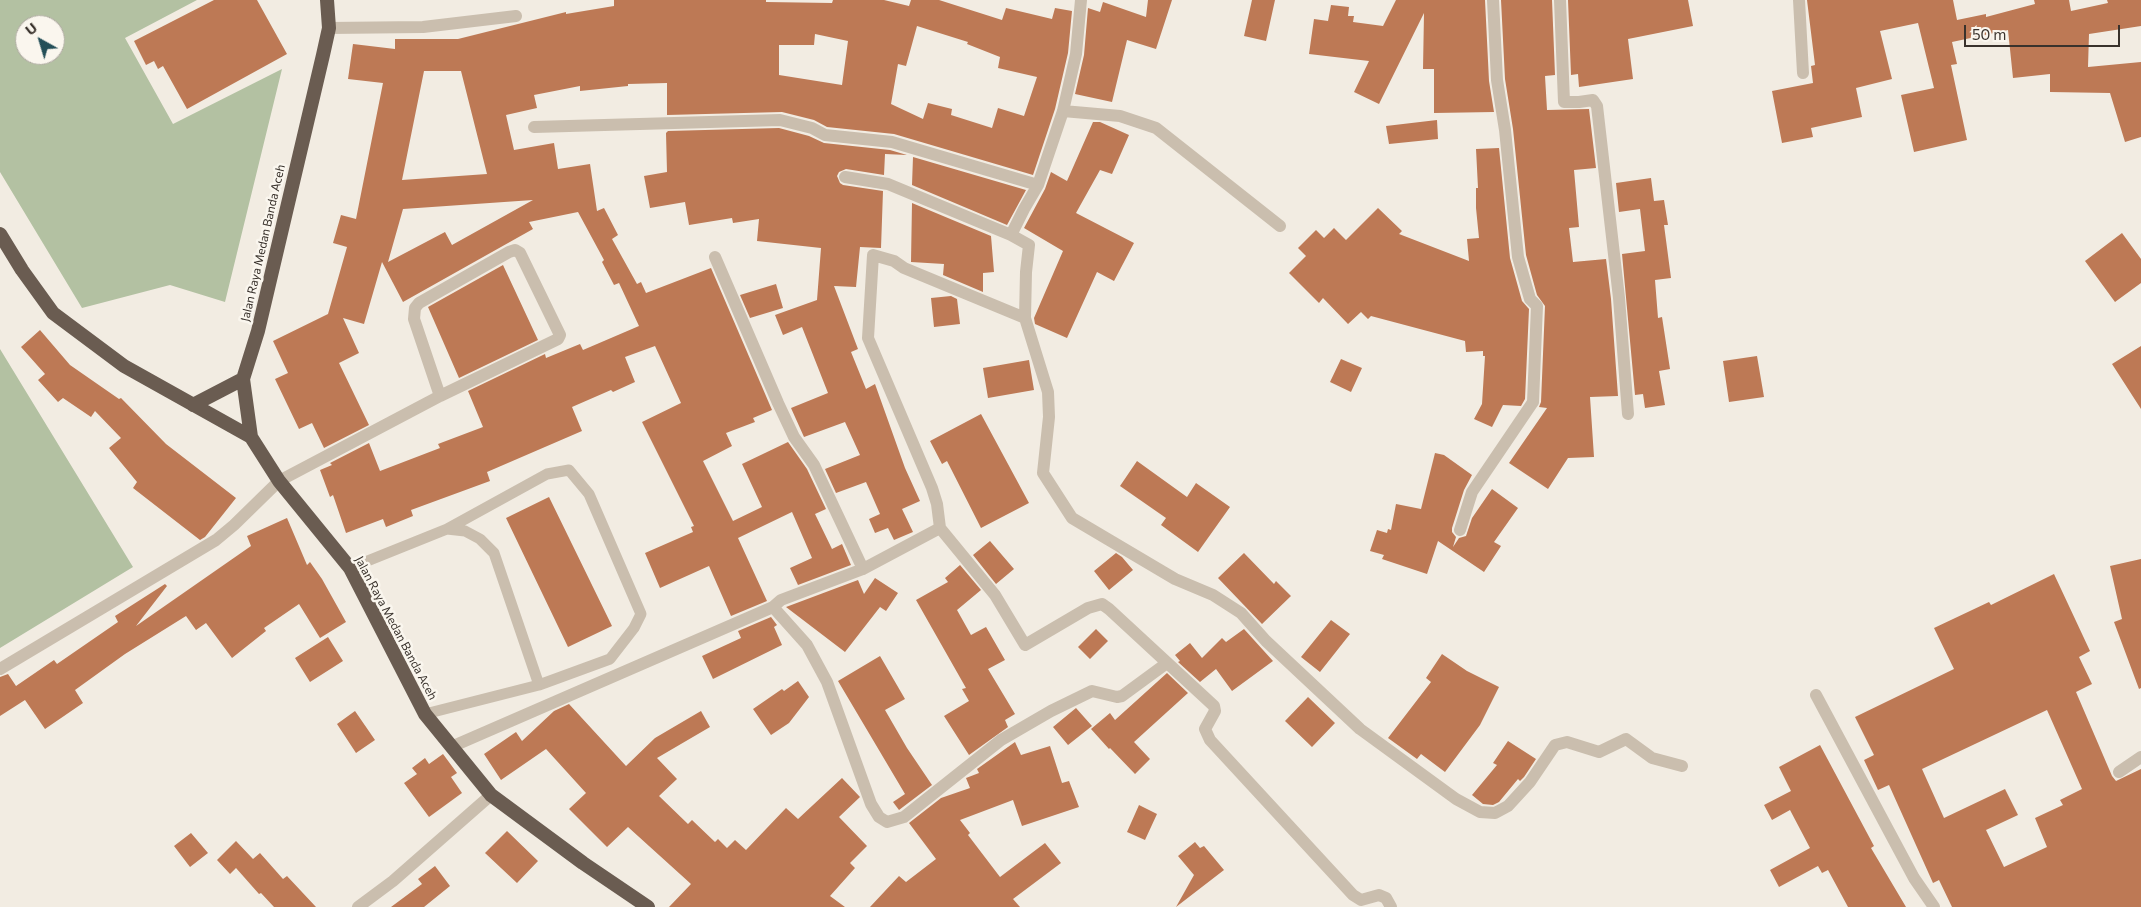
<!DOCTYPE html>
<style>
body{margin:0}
#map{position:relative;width:2141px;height:907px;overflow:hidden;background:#f2ece2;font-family:Commissioner,sans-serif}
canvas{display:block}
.north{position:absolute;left:15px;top:15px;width:50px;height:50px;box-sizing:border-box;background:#faf6ee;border:1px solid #ada8a0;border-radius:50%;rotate:321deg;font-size:14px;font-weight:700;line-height:20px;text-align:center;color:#39322c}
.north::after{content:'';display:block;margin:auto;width:18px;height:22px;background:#244f58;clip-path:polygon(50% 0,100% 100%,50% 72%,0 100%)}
.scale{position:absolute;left:1964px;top:25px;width:156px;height:22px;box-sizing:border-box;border:2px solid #39322c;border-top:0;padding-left:6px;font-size:15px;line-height:18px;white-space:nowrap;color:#39322c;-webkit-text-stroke:4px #faf6ee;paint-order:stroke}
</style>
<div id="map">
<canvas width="2141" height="907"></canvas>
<div class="north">U</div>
<div class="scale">50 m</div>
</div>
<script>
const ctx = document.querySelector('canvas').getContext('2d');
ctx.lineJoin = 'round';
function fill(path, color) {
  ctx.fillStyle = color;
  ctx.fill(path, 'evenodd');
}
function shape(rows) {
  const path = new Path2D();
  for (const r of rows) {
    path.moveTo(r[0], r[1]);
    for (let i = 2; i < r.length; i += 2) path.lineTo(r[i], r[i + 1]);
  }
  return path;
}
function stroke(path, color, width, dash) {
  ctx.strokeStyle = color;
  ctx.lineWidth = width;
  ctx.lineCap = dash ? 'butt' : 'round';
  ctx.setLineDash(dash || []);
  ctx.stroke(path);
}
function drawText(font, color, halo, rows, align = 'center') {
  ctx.font = font + ' Commissioner,sans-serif';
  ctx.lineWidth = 5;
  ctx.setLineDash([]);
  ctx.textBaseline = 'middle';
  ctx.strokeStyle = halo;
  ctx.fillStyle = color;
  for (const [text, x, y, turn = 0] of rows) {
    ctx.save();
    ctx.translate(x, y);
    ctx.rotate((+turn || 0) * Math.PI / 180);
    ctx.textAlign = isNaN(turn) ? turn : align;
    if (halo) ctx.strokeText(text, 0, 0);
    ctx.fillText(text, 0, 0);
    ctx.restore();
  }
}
fill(shape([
 [0,0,197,0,125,38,173,124,282,69,225,302,170,285,82,308,0,172],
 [25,25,55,25,55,55,25,55],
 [0,349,133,567,0,648]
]), '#b3c1a2');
fill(shape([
 [214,0,257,0,287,54,187,109,163,66,158,69,154,61,146,65,134,41],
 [614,0,766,0,766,2,832,3,833,0,884,0,909,6,911,0,939,0,1002,20,1006,8,1052,19,1055,8,1072,11,1068,53,1055,109,1033,175,894,134,827,127,814,120,782,112,667,115,667,83,628,84,628,86,580,91,580,86,534,95,537,108,506,115,514,150,554,143,558,169,590,164,597,211,604,208,618,235,612,239,637,284,641,282,646,293,711,268,772,410,753,418,755,422,726,433,732,446,703,461,733,521,762,507,742,464,788,442,807,469,826,509,815,514,832,549,842,544,851,565,798,585,790,568,812,558,792,512,738,538,767,601,731,616,709,566,660,588,645,553,693,532,691,527,694,526,642,422,681,403,655,346,625,357,635,382,613,392,611,390,572,407,582,431,487,472,490,481,411,510,413,516,386,527,383,519,346,533,333,495,330,497,320,470,332,465,330,463,369,443,380,471,440,448,438,444,483,427,468,391,545,354,546,358,580,344,583,350,639,326,619,283,614,285,602,262,604,260,578,212,529,222,533,229,403,302,382,262,364,324,343,318,359,353,339,363,369,425,324,448,312,423,299,429,275,379,288,373,273,341,328,314,347,247,333,243,341,215,356,219,383,83,348,79,353,44,395,49,395,39,458,39,566,12,566,14,614,6],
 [917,26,968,42,967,44,1000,57,998,68,1037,77,1024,116,998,108,992,128,951,115,952,109,928,103,923,119,891,104,898,64,906,66],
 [815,34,848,41,842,85,779,75,779,45,814,45],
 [424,71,461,71,487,174,402,180],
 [533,200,452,245,445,232,388,262,403,209],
 [1148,0,1172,0,1156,49,1127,40,1112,102,1075,94,1084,55,1088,8,1100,12,1103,2,1146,17],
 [1252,0,1275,0,1266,41,1244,36],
 [1396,0,1485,0,1489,81,1494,112,1434,113,1434,69,1423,69,1424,13,1379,104,1354,92,1369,61,1309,54,1314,19,1328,21,1331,5,1349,7,1348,16,1354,16,1353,22,1383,26],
 [1501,0,1552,0,1555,75,1545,76,1547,110,1589,109,1596,168,1574,170,1579,227,1569,228,1573,262,1606,259,1611,299,1618,396,1590,397,1594,457,1568,458,1548,489,1509,463,1547,408,1539,407,1541,402,1545,306,1537,295,1526,255,1513,129,1505,79],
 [1568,0,1688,0,1693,26,1628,39,1633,79,1579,87,1578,74,1571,75],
 [1807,0,1953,0,1957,20,1986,14,1986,17,2035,4,2034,0,2069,0,2071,11,2108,3,2107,0,2141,0,2141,26,2089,34,2088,67,2141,62,2141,137,2125,142,2110,93,2050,92,2050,74,2013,78,2008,30,1952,42,1957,64,1951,65,1967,140,1914,152,1901,95,1934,88,1918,23,1880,31,1892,79,1856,88,1862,117,1811,128,1813,137,1782,143,1772,91,1813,83,1811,66,1815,65],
 [1437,120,1438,139,1389,144,1386,126],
 [1093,122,1100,122,1129,135,1112,174,1100,170,1076,213,1134,243,1114,281,1097,272,1067,338,1035,324,1034,318,1063,251,1024,228,1045,189,1051,172,1067,181],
 [779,128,809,136,824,143,890,150,907,155,885,154,884,175,846,169,839,172,837,176,840,183,843,185,883,191,881,248,860,247,856,287,834,286,858,349,851,352,866,389,875,384,905,468,920,501,902,509,913,532,894,540,888,528,875,533,869,519,880,514,866,482,836,493,825,469,860,455,845,422,804,437,791,408,828,393,802,327,783,335,775,315,817,300,821,248,757,241,759,219,733,223,732,218,689,225,685,202,650,208,644,176,667,172,666,133,668,131],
 [1499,148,1510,258,1522,301,1529,309,1525,399,1521,406,1503,405,1492,427,1474,419,1482,404,1485,356,1483,356,1483,351,1466,352,1465,341,1371,316,1368,319,1361,312,1348,324,1323,298,1319,303,1289,273,1306,256,1298,248,1316,230,1324,238,1334,228,1346,240,1378,208,1402,231,1399,234,1469,261,1467,239,1479,238,1476,208,1476,188,1478,188,1476,149],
 [913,157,1026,190,1007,225,912,185],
 [1651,178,1654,201,1664,200,1668,225,1664,225,1671,278,1655,280,1658,318,1662,317,1670,369,1659,371,1665,405,1645,408,1643,394,1635,395,1622,254,1645,251,1640,209,1619,212,1616,183],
 [912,203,991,236,994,272,983,273,983,292,943,275,944,264,911,262],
 [2122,233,2141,259,2141,283,2115,302,2085,261],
 [503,265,538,340,459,378,428,307],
 [776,284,783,308,750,318,740,295],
 [951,296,957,299,960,324,934,327,931,298],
 [40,330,70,365,119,399,121,398,166,444,236,498,205,537,200,540,133,488,137,482,109,448,121,438,95,411,91,417,63,398,58,402,38,380,45,374,21,347],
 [2141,346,2141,409,2112,364],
 [1757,356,1764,397,1729,402,1723,361],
 [1341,359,1362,368,1351,392,1330,382],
 [1029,360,1034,390,988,398,983,368],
 [981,414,1029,503,981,528,947,461,942,464,930,441],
 [1435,453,1444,455,1472,475,1464,490,1452,528,1452,532,1456,537,1453,547,1459,538,1466,536,1472,518,1492,489,1518,508,1494,542,1501,546,1484,572,1438,541,1427,574,1382,559,1384,555,1370,551,1377,530,1387,533,1388,529,1391,530,1396,504,1421,509],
 [1137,461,1187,497,1196,483,1230,507,1198,552,1161,525,1166,518,1120,486],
 [549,497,612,626,568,647,506,518],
 [287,518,307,565,310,562,322,579,346,622,320,638,299,604,264,628,266,631,232,658,206,623,196,630,186,616,125,654,75,690,83,703,45,729,25,700,0,716,0,677,8,674,16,686,54,660,57,664,118,622,115,616,165,584,167,586,136,626,251,546,247,536],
 [990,541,1014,569,996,584,973,555],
 [1116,553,1122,557,1133,570,1109,590,1094,571],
 [1244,553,1274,584,1276,581,1291,596,1262,624,1218,578],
 [2141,559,2141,688,2139,689,2114,622,2122,619,2110,566],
 [960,565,981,590,957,610,971,635,986,627,1005,660,988,669,1015,714,1005,720,1008,727,969,755,944,716,969,701,962,689,966,688,916,600,948,582,945,578],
 [2054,574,2090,651,2079,657,2092,684,2076,692,2112,776,2116,781,2141,769,2141,907,1952,907,1939,880,1933,883,1889,785,1878,790,1864,760,1874,755,1855,717,1954,669,1934,628,1989,602,1991,605],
 [2047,710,2082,789,2060,800,2063,805,2035,818,2047,847,2004,867,1986,830,2018,815,2005,789,1944,818,1922,769],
 [875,578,898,593,886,611,880,607,845,652,786,607,858,580,864,594],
 [771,617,777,625,774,627,782,645,713,679,702,656,741,638,738,631],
 [1331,620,1350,634,1320,672,1301,657],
 [1096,629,1108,641,1090,659,1078,647],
 [1244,629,1273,661,1232,691,1216,669,1200,682,1178,662,1180,661,1175,655,1190,643,1202,658,1222,638,1226,642],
 [328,637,343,661,310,682,295,658],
 [1442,654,1467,671,1499,687,1480,725,1445,772,1421,754,1417,759,1388,738,1431,682,1426,678],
 [880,656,905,699,885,710,907,748,932,785,899,810,893,802,905,794,838,681],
 [1167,673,1188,693,1134,742,1150,759,1135,774,1110,748,1109,749,1091,729,1110,713,1115,720],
 [798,681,809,697,789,723,771,735,753,709,782,689,784,691],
 [1308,697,1335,723,1312,747,1285,721],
 [569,704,626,766,655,738,701,711,710,727,657,758,677,779,659,796,688,824,692,820,715,842,718,839,727,848,735,840,746,850,786,808,798,819,842,778,860,797,839,817,867,846,850,863,855,868,830,896,845,907,669,907,691,884,628,827,607,847,569,809,586,793,546,749,501,780,484,754,516,732,522,741,554,711],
 [1076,708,1092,726,1068,745,1053,727],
 [355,711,375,740,356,753,337,724],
 [1508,741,1536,759,1524,777,1520,781,1518,779,1499,802,1493,805,1483,804,1472,795,1497,765,1493,763],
 [1015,742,1021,755,1050,746,1062,783,1069,781,1079,807,1022,826,1013,800,960,820,970,833,968,835,1000,877,1045,843,1061,863,1013,899,1020,907,870,907,899,876,906,882,936,859,909,823,941,798,970,788,966,778,979,773,977,769],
 [1820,745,1874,846,1871,848,1906,907,1848,907,1828,870,1822,873,1818,866,1779,887,1770,870,1810,848,1790,810,1772,820,1764,805,1791,791,1779,767],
 [443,754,457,773,451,777,462,793,429,817,404,783,417,774,412,768,425,758,429,764],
 [1139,805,1157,814,1145,840,1127,832],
 [507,831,538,861,517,883,485,853],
 [191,833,208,853,190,867,174,846],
 [236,841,253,859,260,853,283,879,287,876,316,907,274,907,261,893,259,894,236,868,230,874,217,860],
 [1195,842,1200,848,1204,846,1224,870,1176,907,1194,875,1178,856],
 [435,866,450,886,424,907,391,907,422,884,418,879]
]), '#bd7955');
stroke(shape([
 [350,568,447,529,465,531,480,539,494,553,539,685],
 [425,714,539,685,610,659,634,628,641,614,589,494,569,470,547,474,447,529]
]), '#cabeae', 11);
stroke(shape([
 [1560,0,1564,102,1579,102,1593,100,1597,106,1619,298,1628,414],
 [1799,0,1803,73],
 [329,28,423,27,516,16],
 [1063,111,1120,116,1156,128,1280,226],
 [534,127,780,120,812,128,825,135,892,142,1038,185],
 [845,177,888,184,1011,235],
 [715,257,778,403,794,437,814,465,863,569],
 [1025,318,1048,392,1049,417,1043,473,1072,518,1175,579,1213,595,1241,613,1266,641,1360,729,1456,799,1480,812,1495,813,1508,806,1530,782,1555,745,1567,742,1599,752,1626,739,1652,758,1682,766],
 [940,528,995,595,1025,645,1088,608,1102,604,1109,609,1214,706,1215,711,1205,729,1210,740,1353,895,1361,900,1379,895,1386,898,1391,907],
 [1460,530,1472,492,1533,402,1537,306,1530,299,1518,257,1505,130,1497,80,1493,0],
 [773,607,807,645,827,682,871,804,879,817,887,822,904,817,1001,740,1051,711,1092,691,1117,697,1122,696,1167,663],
 [0,669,216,540,234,525,279,481,440,396,558,339,560,335,520,253,515,250,509,252,419,303,415,308,414,319,440,396],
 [1816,695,1914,878,1934,907],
 [451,747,773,607,781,600,863,569,940,528,937,504,932,488,868,338,873,255,894,261,904,268,1025,318,1026,272,1029,245,1011,235,1024,209,1038,185,1063,111,1076,54,1081,0],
 [2119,772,2141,757],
 [358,907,393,881,491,795]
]), '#cabeae', 12);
stroke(shape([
 [327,0,329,28,323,55,258,331,243,379,251,437,279,481,350,568,425,714,491,795,583,863,648,907],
 [0,234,22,270,53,313,124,366,251,437],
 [193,405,243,379]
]), '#6a5c51', 14);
drawText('12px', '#39322c', '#faf6ee', [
 ["Jalan Raya Medan Banda Aceh",263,243,-77],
 ["Jalan Raya Medan Banda Aceh",396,628,62]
]);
</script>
